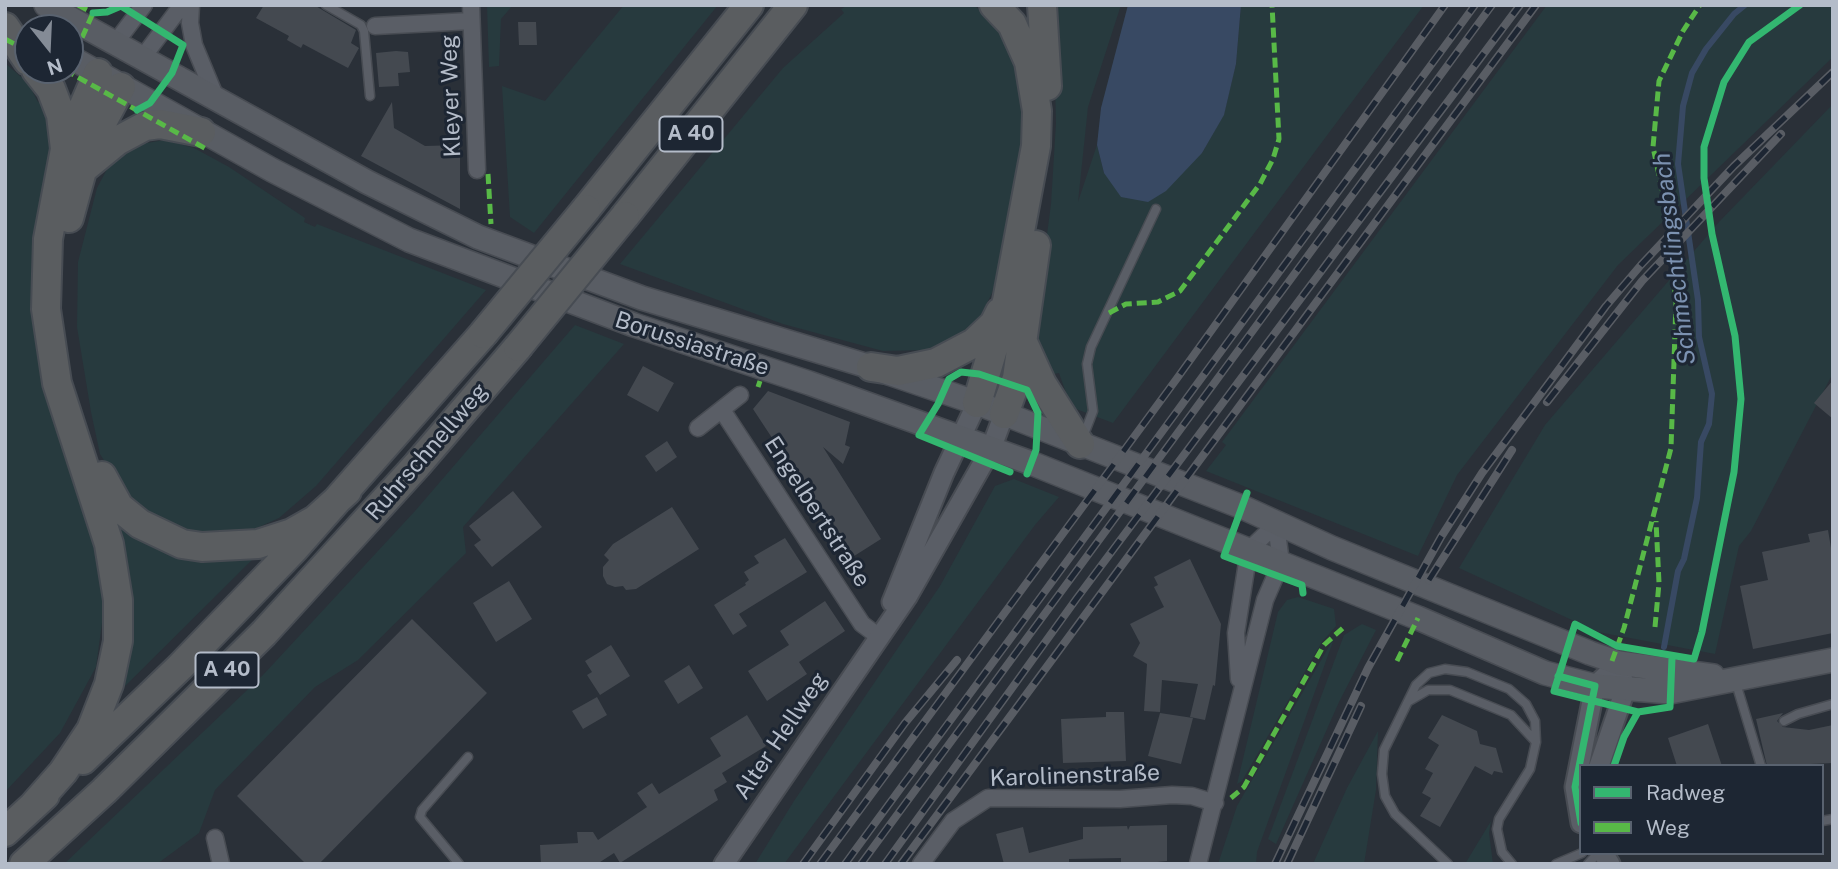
<!DOCTYPE html>
<meta charset="utf-8">
<style>
body{margin:0}
#map{position:relative;width:1838px;height:869px;overflow:hidden;background:#2a3038;font-family:"Public Sans",sans-serif}
canvas{display:block}
.frame{position:absolute;inset:0;border:7px solid #b4bcc9;pointer-events:none}
.legend{position:absolute;left:1579px;top:764px;width:245px;height:91px;box-sizing:border-box;background:#1d2633;border:2px solid #59626f;margin:0;padding:9px 12px;list-style:none;font-size:21px;color:#b4bcc9}
.legend li{display:flex;align-items:center;gap:14px;height:35px}
.legend b{width:35px;border:2px solid #59626f}
.north{position:absolute;left:14px;top:14px;width:70px;height:70px;box-sizing:border-box;background:#1d2633;border:2px solid #59626f;border-radius:50%;rotate:162deg;font-size:19px;font-weight:700;line-height:28px;text-align:center;color:#b4bcc9}
.north::after{content:'';display:block;margin:auto;width:24px;height:32px;background:#848b96;clip-path:polygon(50% 0,100% 100%,50% 72%,0 100%)}
</style>
<div id="map">
<canvas width="1838" height="869"></canvas>
<div class="frame"></div>
<ul class="legend">
<li><b style="height:9px;background:#33b770"></b>Radweg</li>
<li><b style="height:9px;background:#58b947"></b>Weg</li>
</ul>
<div class="north">N</div>
</div>
<script>
const ctx = document.querySelector('canvas').getContext('2d');
ctx.lineJoin = 'round';
function fill(path, color) {
  ctx.fillStyle = color;
  ctx.fill(path, 'evenodd');
}
function shape(rows) {
  const path = new Path2D();
  for (const r of rows) {
    path.moveTo(r[0], r[1]);
    for (let i = 2; i < r.length; i += 2) path.lineTo(r[i], r[i + 1]);
  }
  return path;
}
function stroke(path, color, width, dash) {
  ctx.strokeStyle = color;
  ctx.lineWidth = width;
  ctx.lineCap = dash ? 'butt' : 'round';
  ctx.setLineDash(dash || []);
  ctx.stroke(path);
}
function drawText(font, color, halo, rows, align = 'center') {
  ctx.font = font + ' "Public Sans",sans-serif';
  ctx.lineWidth = 6;
  ctx.setLineDash([]);
  ctx.textBaseline = 'middle';
  ctx.strokeStyle = halo;
  ctx.fillStyle = color;
  for (const [text, x, y, turn = 0] of rows) {
    ctx.save();
    ctx.translate(x, y);
    ctx.rotate((+turn || 0) * Math.PI / 180);
    ctx.textAlign = isNaN(turn) ? turn : align;
    if (halo) ctx.strokeText(text, 0, 0);
    ctx.fillText(text, 0, 0);
    ctx.restore();
  }
}
fill(shape([
 [487,5,513,5,501,19,499,66,489,67],
 [624,5,718,5,534,233,510,217,502,86,545,101],
 [848,5,974,5,1003,33,1021,76,1028,132,1007,236,992,293,976,325,957,343,954,339,929,350,883,351,783,324,620,264,783,68,844,13,841,9],
 [1053,5,1121,5,1088,107,1078,202,1097,145,1104,173,1202,153,1224,114,1236,64,1241,5,1424,5,1113,423,1071,407,1059,373,1044,376,1035,326,1051,204,1056,123],
 [1547,5,1701,5,1701,9,1705,5,1833,5,1833,57,1618,265,1457,475,1418,556,1206,471,1226,445,1222,442],
 [5,63,28,83,38,102,45,100,54,149,37,282,98,552,105,601,96,667,60,733,5,792],
 [1833,104,1833,373,1751,531,1739,546,1715,654,1598,632,1459,568,1545,425,1719,222],
 [165,140,194,148,229,167,305,218,304,222,315,227,317,224,486,290,316,486,279,518,241,535,222,538,174,531,146,516,125,494,100,454,91,412,77,327,78,262,97,188,112,160,135,145],
 [575,325,624,344,463,527,466,553,358,660,315,687,215,790,199,833,157,864,64,864,263,675,415,511],
 [1014,479,1059,497,1035,525,784,864,755,864,794,801,940,586,995,486],
 [112,516,263,549,108,703],
 [1298,597,1334,609,1336,626,1322,642,1242,781,1237,784,1278,612,1287,600],
 [1362,624,1376,630,1339,702,1276,844,1268,839,1344,635],
 [1335,636,1257,852,1256,864,1218,864,1237,806],
 [1378,731,1376,790,1364,864,1313,864,1347,788],
 [1491,821,1489,833,1493,864,1465,864]
]), '#273a3e');
fill(shape([
 [1128,5,1241,5,1236,64,1224,115,1202,153,1166,191,1148,202,1121,197,1104,173,1097,145,1101,108]
]), '#384963');
stroke(shape([
 [1664,647,1678,571,1684,559,1697,498,1701,442,1709,424,1712,394,1699,337,1698,300,1678,164,1683,106,1692,73,1706,49,1734,14,1745,5]
]), '#384963', 6);
fill(shape([
 [264,5,314,5,356,30,351,43,359,48,348,68,303,44,301,48,287,40,289,36,256,18],
 [518,22,536,22,537,45,519,45],
 [396,51,408,52,410,72,398,73,399,86,379,87,376,53],
 [392,102,394,128,425,146,460,145,460,209,361,156],
 [643,366,674,383,658,412,627,395],
 [1833,380,1833,419,1814,403],
 [768,391,850,422,845,445,850,447,843,464,823,447,881,539,851,558,753,409],
 [667,441,677,457,656,472,645,456],
 [513,491,542,527,492,567,474,545,481,540,469,526],
 [672,507,699,549,636,589,626,590,623,586,615,587,607,584,603,576,603,567,609,560,604,555,613,544],
 [1828,530,1833,560,1833,633,1753,649,1740,586,1768,580,1762,552,1810,542,1808,534],
 [785,538,807,572,739,614,747,626,733,635,714,605,746,585,745,583,749,580,744,572,759,563,754,556],
 [1190,559,1221,624,1215,686,1213,685,1205,720,1190,717,1198,684,1162,680,1160,712,1144,711,1147,664,1133,656,1140,643,1130,624,1164,607,1154,587,1158,585,1154,577],
 [509,581,532,619,496,642,473,603],
 [825,601,845,631,799,662,807,674,767,701,748,671,789,645,780,631],
 [412,619,487,693,319,864,306,864,237,796],
 [611,645,630,676,600,695,587,675,592,672,585,661],
 [689,665,703,688,678,704,664,681],
 [597,697,607,715,583,729,572,711],
 [1106,712,1124,712,1126,761,1063,763,1061,719,1106,717],
 [1160,713,1193,718,1181,764,1148,756],
 [1783,713,1777,721,1783,727,1809,730,1833,725,1833,763,1767,766,1756,719],
 [747,715,766,746,722,773,727,782,714,790,718,800,620,863,614,853,597,864,541,864,540,845,578,843,577,832,593,832,598,840,647,807,637,793,652,783,659,794,721,756,710,738],
 [1442,715,1477,731,1480,744,1496,748,1503,773,1494,771,1492,775,1475,766,1440,827,1420,816,1431,798,1422,793,1433,773,1425,769,1439,745,1428,738],
 [1708,724,1722,766,1677,766,1668,738],
 [1167,825,1167,861,1138,864,1121,864,1121,858,1069,859,1069,864,1004,864,996,834,1023,827,1029,853,1083,839,1083,827,1127,826,1128,830,1130,826]
]), '#444950');
const service = shape([
 [326,5,361,25,364,31,370,96],
 [1083,437,1093,411,1087,364,1091,347,1156,209],
 [1735,680,1761,766],
 [1409,701,1428,690,1450,690,1511,715,1536,742],
 [1784,721,1798,714,1833,704],
 [1822,821,1833,819],
 [459,864,420,817,422,810,468,757],
 [1448,864,1395,814,1385,796,1382,774,1384,750,1416,685,1429,673,1445,669,1467,672,1509,689,1526,704,1535,721,1536,742,1530,769,1499,819,1497,829,1502,852,1512,864],
 [1556,864,1582,853],
 [1588,864,1598,853]
]);
const minor = shape([
 [191,5,190,23,194,45,216,98],
 [471,5,477,170],
 [375,26,471,21],
 [116,42,144,5],
 [143,57,182,5],
 [722,410,862,624,878,636],
 [698,428,740,395],
 [1239,679,1236,633,1249,550,1276,524],
 [215,838,221,864],
 [921,864,953,821,988,798,1120,799,1172,795,1192,796,1215,803],
 [1198,864,1265,600,1281,563,1276,524]
]);
const tertiary = shape([
 [892,602,944,473,977,403],
 [1581,823,1575,787,1595,686,1619,663,1625,690,1599,766],
 [1603,853,1610,864],
 [724,864,907,597,991,449,1004,414]
]);
const secondary = shape([
 [46,5,367,182,478,237,642,298,871,367,977,403,1242,507,1332,548,1590,653,1619,663,1713,676],
 [70,57,272,170,409,240,634,325,809,383,1031,463,1418,618,1545,673,1595,686,1670,692,1833,660]
]);
const motorway = shape([
 [1042,5,1047,86],
 [5,27,28,61],
 [36,70,51,89,61,115,65,149],
 [84,168,117,141,145,126,160,124,201,132],
 [586,209,749,5],
 [625,216,793,5],
 [69,218,88,149,121,87],
 [1022,340,1042,384,1080,444],
 [871,367,898,371,936,363,974,343,994,324,1000,312],
 [977,403,1007,301,1036,146,1037,111,1029,62,1012,24,994,5],
 [1004,414,1017,378,1036,245],
 [102,476,119,507,140,524,182,544,202,547,258,544,292,533,315,520,347,491],
 [83,760,180,667,294,549,483,334],
 [33,806,63,772,91,730,109,684,118,641,118,600,109,544,57,383,46,309,48,239,65,149,98,73],
 [5,832,45,795],
 [24,864,104,791,264,633,417,465,518,347]
]);
stroke(service, '#484c53', 11);
stroke(minor, '#484c53', 19);
stroke(tertiary, '#484c53', 23);
stroke(secondary, '#484c53', 26);
stroke(motorway, '#474c53', 32);
stroke(service, '#5a5e66', 8);
stroke(minor, '#5a5e66', 16);
stroke(tertiary, '#5a5e66', 19);
stroke(secondary, '#595d64', 23);
stroke(motorway, '#5a5d60', 28);
const rail = shape([
 [1547,402,1642,281,1781,134],
 [1429,580,1512,450],
 [803,864,905,723,957,660],
 [820,864,1178,377,1445,5],
 [845,864,1475,5],
 [861,864,1492,5],
 [885,864,1077,598,1520,5],
 [901,864,1536,5],
 [1275,864,1368,668,1441,537,1482,473,1606,306,1641,265,1734,166,1833,72],
 [1287,864,1361,706]
]);
stroke(rail, '#595d64', 8);
stroke(rail, '#1d2633', 5, [16]);
const motorwayBridge = shape([
 [483,334,586,209],
 [518,347,625,216]
]);
stroke(motorwayBridge, '#474c53', 32, []);
stroke(motorwayBridge, '#5a5d60', 28);
stroke(shape([
 [78,5,93,13],
 [5,39,28,51],
 [70,65,93,13],
 [65,70,208,150],
 [488,174,491,224],
 [1109,313,1126,304,1158,302,1180,291,1260,184,1273,159,1279,139,1272,5],
 [758,387,760,381],
 [1655,627,1659,583,1656,521],
 [1397,661,1418,618],
 [1612,661,1624,628,1671,448,1676,303,1668,217,1653,147,1659,81,1683,31,1700,5],
 [1231,798,1244,787,1324,645,1344,627]
]), '#58b947', 5, [10, 5]);
stroke(shape([
 [93,13,107,12,121,6,183,45,172,73,150,103,137,110],
 [1010,472,919,435,938,404,949,379,961,372,979,374,1027,390,1038,413,1036,450,1027,474],
 [1247,493,1224,556,1302,585,1303,593],
 [1558,676,1595,686,1575,787,1581,823],
 [1638,712,1554,691,1575,624,1617,646,1694,659,1702,632,1734,472,1741,399,1735,336,1712,234,1704,178,1704,147,1724,82,1749,42,1800,5],
 [1614,766,1624,737,1638,712,1670,707,1672,658]
]), '#33b770', 7);
for (const [x, y, w] of [
 [691,134,63],
 [227,670,63]
]) {
  const box = new Path2D();
  box.roundRect(x - w / 2, y - 17.5, w, 35, 5);
  ctx.fillStyle = '#1d2633';
  ctx.fill(box);
  stroke(box, '#b4bcc9', 2);
}
drawText('bold 21px', '#b4bcc9', null, [
 ["A 40",691,134],
 ["A 40",227,670]
]);
drawText('23px', '#b4bcc9', '#1d2633', [
 ["Kleyer Weg",451,96,-92],
 ["Borussiastraße",692,344,18],
 ["Ruhrschnellweg",427,452,-49],
 ["Engelbertstraße",817,512,57],
 ["Alter Hellweg",781,736,-56],
 ["Karolinenstraße",1075,776,-2]
]);
drawText('italic 24px', '#7c92b1', '#1d2633', [
 ["Schmechtlingsbach",1675,259,-97]
]);
</script>
